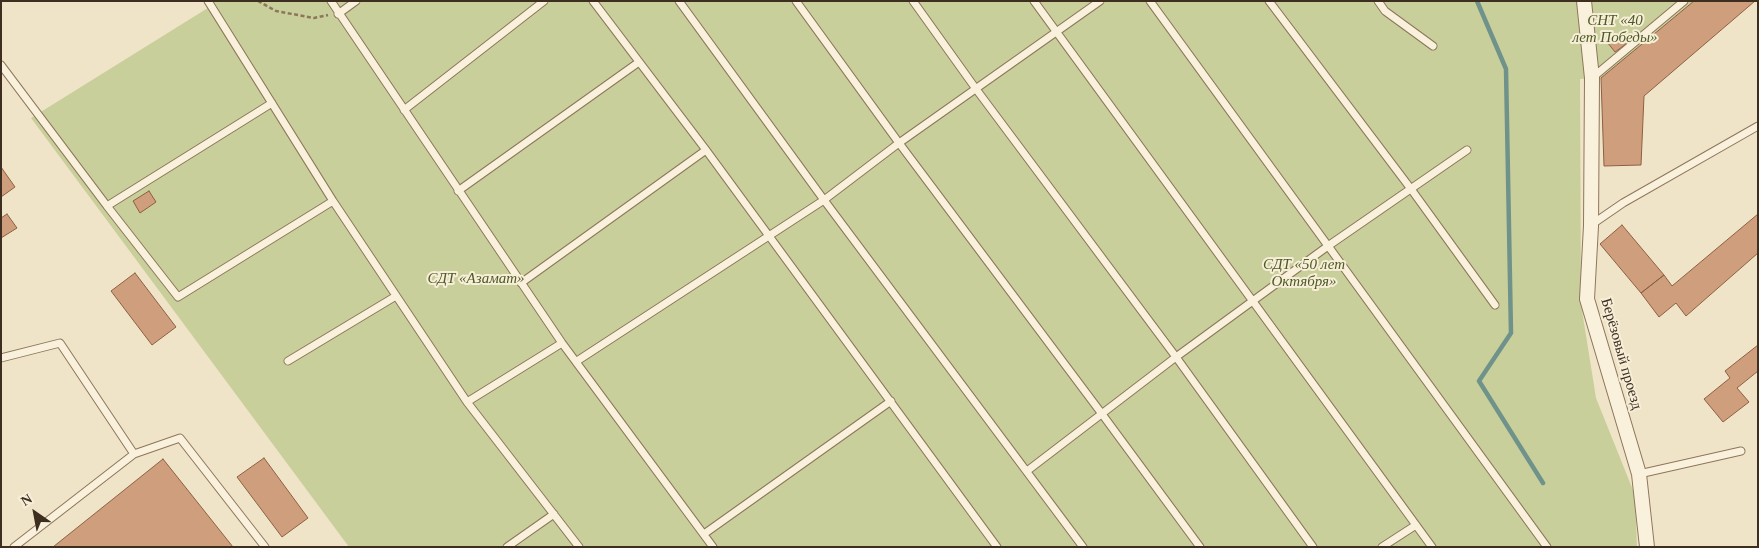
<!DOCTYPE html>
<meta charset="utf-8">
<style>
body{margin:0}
#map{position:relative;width:1759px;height:548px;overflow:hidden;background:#f0e4c8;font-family:"Times New Roman",serif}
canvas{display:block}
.frame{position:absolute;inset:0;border:2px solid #3d2e20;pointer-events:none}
.north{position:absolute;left:10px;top:488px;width:50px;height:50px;-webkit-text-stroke:4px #f7eed8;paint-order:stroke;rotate:327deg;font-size:14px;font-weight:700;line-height:20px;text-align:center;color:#3d2e20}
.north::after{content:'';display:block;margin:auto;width:18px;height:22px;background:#3d2e20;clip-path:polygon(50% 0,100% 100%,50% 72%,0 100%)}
</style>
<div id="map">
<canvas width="1759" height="548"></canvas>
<div class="frame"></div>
<div class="north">N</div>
</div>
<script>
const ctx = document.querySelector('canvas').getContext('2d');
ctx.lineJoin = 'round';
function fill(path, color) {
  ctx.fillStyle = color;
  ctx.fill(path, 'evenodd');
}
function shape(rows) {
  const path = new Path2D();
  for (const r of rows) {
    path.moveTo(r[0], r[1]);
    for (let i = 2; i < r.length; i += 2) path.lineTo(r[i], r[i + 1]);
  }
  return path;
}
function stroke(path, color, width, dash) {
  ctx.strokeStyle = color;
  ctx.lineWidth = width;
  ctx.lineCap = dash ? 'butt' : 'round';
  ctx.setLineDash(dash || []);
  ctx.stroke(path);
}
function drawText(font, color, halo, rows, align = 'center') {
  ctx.font = font + ' "Times New Roman",serif';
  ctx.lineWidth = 4;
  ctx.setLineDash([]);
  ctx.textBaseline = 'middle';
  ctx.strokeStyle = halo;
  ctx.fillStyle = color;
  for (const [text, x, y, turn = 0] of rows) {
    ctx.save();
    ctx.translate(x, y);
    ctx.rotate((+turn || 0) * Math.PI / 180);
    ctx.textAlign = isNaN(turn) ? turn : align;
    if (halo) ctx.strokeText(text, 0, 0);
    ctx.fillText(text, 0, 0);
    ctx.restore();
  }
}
fill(shape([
 [209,1,1694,1,1601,78,1580,79,1581,304,1596,398,1635,495,1637,547,349,547,31,118,211,6]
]), '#c9cf9b');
stroke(shape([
 [1477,1,1506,69,1511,333,1479,381,1543,483]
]), '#6f938a', 4.5);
const building = shape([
 [1694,1,1755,1,1644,96,1641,165,1604,166,1601,78,1694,1],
 [1622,31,1630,41,1615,52,1607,42,1622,31],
 [1,167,15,187,1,197,1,167],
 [149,191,156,202,140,213,133,201,149,191],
 [7,214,17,228,1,238,1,218,7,214],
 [1758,214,1758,253,1686,316,1676,303,1659,317,1641,293,1664,275,1672,286,1758,214],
 [1622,225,1664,275,1641,293,1600,244,1622,225],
 [135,273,176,327,152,345,111,291,135,273],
 [1758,345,1758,371,1737,388,1749,402,1723,422,1704,399,1730,378,1725,371,1758,345],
 [264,458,308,518,282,537,237,477,264,458],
 [163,459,233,547,53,547,163,459]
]);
fill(building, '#cf9f7d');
stroke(building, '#8d5f41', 1);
const service = shape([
 [208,1,333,201,467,402,579,547],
 [331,1,562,343,713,547],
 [593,1,706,150,997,547],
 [679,1,824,200,1083,547],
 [796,1,899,143,1102,414,1200,547],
 [913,1,976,89,1176,357,1313,547],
 [1034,1,1432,547],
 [1150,1,1547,547],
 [1269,1,1411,189,1495,305],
 [1378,1,1385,11,1433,46],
 [338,14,356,1],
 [1,65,107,206],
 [1592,78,1684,1],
 [272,103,107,206,178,297,333,201],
 [404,110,544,1],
 [458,191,639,62],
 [1591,225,1623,203,1758,126],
 [521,283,706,150],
 [1,358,60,343,134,454,14,547],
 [288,361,396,296],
 [577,361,824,200,899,143,1100,1],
 [467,402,562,343],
 [134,454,180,438,265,547],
 [1027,471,1176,357,1328,246,1467,150],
 [1639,474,1741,451],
 [704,534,891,401],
 [507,547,554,514],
 [1382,547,1416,525]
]);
const minor = shape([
 [1584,1,1592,78,1591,226,1587,299,1639,474,1647,547]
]);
stroke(service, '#8d765c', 9);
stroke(minor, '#8d765c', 16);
stroke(shape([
 [258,1,276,11,314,18,328,15]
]), '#8d765c', 2.5, [4, 2.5]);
stroke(service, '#faf1dc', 7);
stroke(minor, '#faf1dc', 14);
drawText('italic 15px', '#4d5a26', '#f7eed8', [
 ["СНТ «40",1615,21],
 ["лет Победы»",1615,38],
 ["СДТ «50 лет",1304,265],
 ["Октября»",1304,282],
 ["СДТ «Азамат»",476,279]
]);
drawText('15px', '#3d2e20', '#f7eed8', [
 ["Берёзовый проезд",1621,354,74]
]);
</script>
